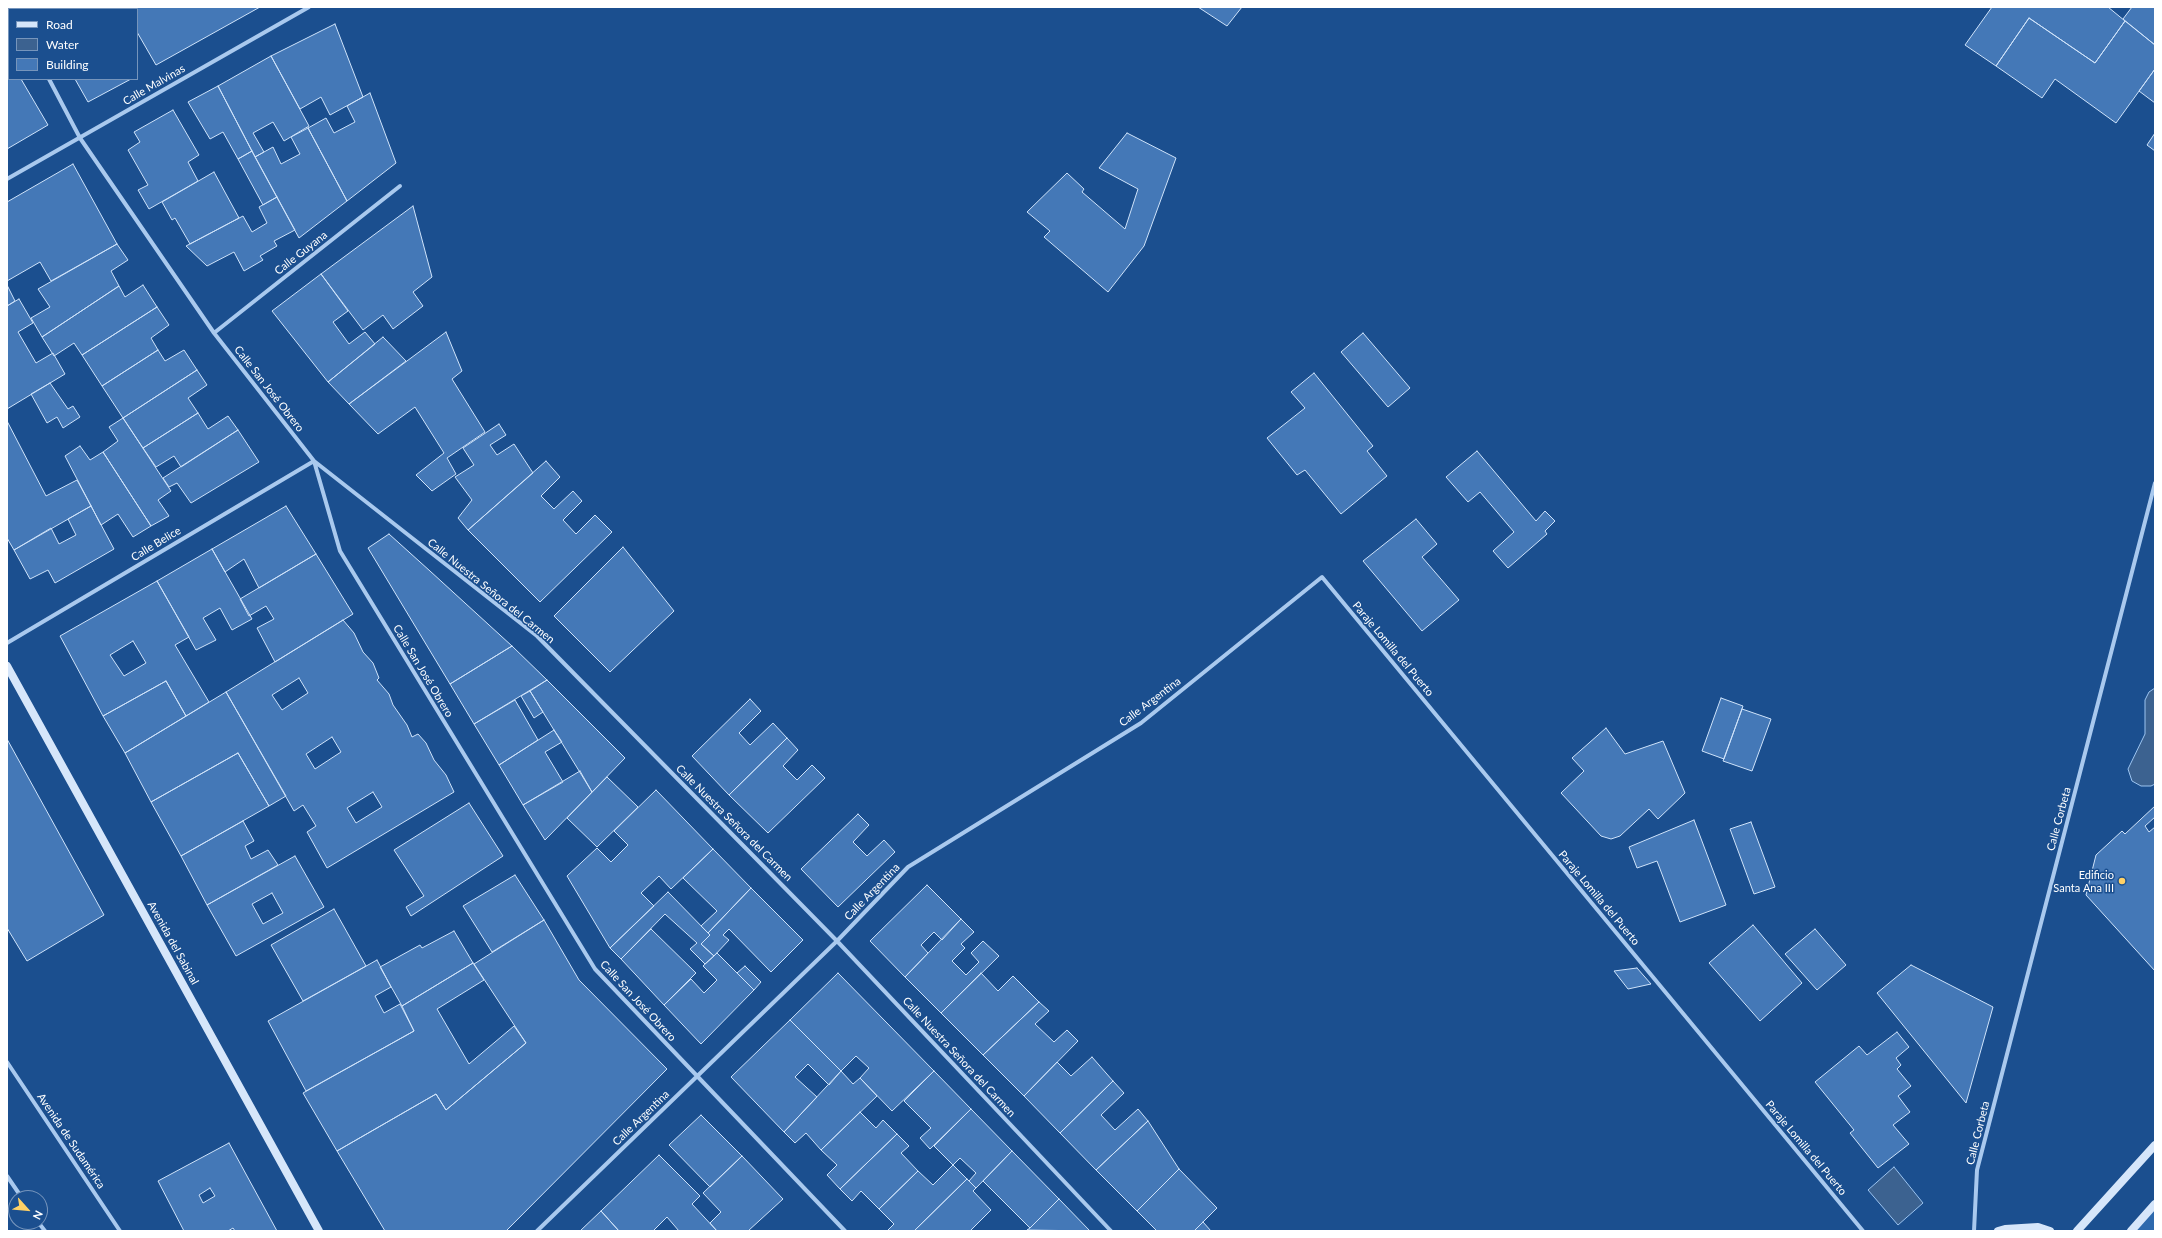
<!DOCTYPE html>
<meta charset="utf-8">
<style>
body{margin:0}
#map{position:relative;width:2162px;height:1238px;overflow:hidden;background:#1b4f8f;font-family:Lato,sans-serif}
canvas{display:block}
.frame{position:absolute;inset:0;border:8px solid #fff;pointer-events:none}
.legend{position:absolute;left:8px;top:8px;width:130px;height:72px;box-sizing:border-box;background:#1b4f8f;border:1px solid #7695bc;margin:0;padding:5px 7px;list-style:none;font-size:12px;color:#fff}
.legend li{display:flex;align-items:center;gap:8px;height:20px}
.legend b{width:20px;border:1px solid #7695bc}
.north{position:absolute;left:8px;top:1190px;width:40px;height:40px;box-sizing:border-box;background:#1b4f8f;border:1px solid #7695bc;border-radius:50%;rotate:117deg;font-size:11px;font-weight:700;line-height:16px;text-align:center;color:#fff}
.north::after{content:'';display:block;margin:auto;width:14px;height:18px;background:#ffd166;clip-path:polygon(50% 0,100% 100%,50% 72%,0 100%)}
</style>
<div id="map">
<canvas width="2162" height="1238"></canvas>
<div class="frame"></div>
<ul class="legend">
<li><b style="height:5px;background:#d6e6fa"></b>Road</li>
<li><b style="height:11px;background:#3c6290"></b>Water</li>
<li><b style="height:11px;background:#4478b7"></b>Building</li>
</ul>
<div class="north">N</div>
</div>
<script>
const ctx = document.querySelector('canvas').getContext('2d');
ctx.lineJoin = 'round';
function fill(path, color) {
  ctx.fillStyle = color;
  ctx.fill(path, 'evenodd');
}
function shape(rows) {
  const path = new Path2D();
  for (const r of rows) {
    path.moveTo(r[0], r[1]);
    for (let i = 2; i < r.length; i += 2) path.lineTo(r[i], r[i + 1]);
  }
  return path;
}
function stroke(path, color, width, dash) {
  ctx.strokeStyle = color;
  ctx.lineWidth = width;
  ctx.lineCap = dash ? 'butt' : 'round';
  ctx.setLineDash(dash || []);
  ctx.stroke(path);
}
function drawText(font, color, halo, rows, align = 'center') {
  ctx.font = font + ' Lato,sans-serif';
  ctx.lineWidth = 3;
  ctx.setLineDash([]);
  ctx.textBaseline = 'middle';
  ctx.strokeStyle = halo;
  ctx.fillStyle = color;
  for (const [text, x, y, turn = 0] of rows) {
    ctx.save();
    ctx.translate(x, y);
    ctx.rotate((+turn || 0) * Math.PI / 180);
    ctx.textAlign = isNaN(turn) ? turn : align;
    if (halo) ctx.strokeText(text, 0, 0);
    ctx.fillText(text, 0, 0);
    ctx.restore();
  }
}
fill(shape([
 [2155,1204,2155,1231,2131,1231]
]), '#2e69ad');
const water = shape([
 [2155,688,2155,784,2151,786,2141,786,2132,781,2128,769,2145,734,2145,700,2149,692,2155,688],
 [1894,1167,1923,1203,1898,1225,1868,1190,1894,1167]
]);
fill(water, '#3c6290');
stroke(water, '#9cc4f0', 1);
const building = shape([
 [34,7,123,7,124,9,35,9,34,7],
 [132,7,260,7,156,65,137,32,137,9,129,9,132,7],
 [1198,7,1242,7,1227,26,1198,7],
 [1992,7,2108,7,2125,21,2095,63,2029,18,1996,66,1965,45,1992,7],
 [2132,7,2155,7,2155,45,2123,19,2132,7],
 [2029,18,2095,63,2125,21,2155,45,2155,69,2116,123,2055,79,2042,98,1996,66,2029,18],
 [335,24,363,97,330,115,321,97,300,109,271,56,335,24],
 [271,56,309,126,284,141,273,122,253,133,264,152,255,157,218,86,271,56],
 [9,63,9,79,21,79,48,125,7,149,7,64,9,63],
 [2155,69,2155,103,2139,91,2155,69],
 [75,79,131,79,88,102,75,79],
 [218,86,252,151,238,159,223,132,210,139,188,102,218,86],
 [370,93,396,163,347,201,308,128,326,118,334,133,355,122,347,106,370,93],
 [173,110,199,155,188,162,198,181,149,209,138,190,148,185,128,150,140,142,134,132,173,110],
 [308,128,347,201,299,238,255,157,273,147,281,164,300,154,291,137,308,128],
 [1127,133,1176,158,1144,246,1108,292,1044,237,1050,231,1027,212,1067,173,1084,189,1082,192,1125,229,1138,189,1099,168,1127,133],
 [2155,133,2155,151,2147,145,2155,133],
 [252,151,277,197,263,205,238,159,252,151],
 [73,164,117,244,51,281,40,262,7,281,7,202,73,164],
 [214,172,239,218,190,244,175,218,172,220,162,202,214,172],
 [277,197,295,230,274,241,277,246,260,256,263,260,244,271,234,252,207,266,186,246,243,216,252,232,267,223,259,207,277,197],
 [413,206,432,277,413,292,423,306,393,329,383,315,363,330,321,274,413,206],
 [117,244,128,260,111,271,119,286,42,337,31,318,50,307,38,289,117,244],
 [321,274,348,311,333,322,349,344,365,332,375,344,328,382,272,311,321,274],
 [7,285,15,301,7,306,7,285],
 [143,285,157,307,82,355,74,343,54,356,42,337,119,286,125,297,143,285],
 [19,299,33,323,18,332,36,363,53,353,65,374,7,409,7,306,19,299],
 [157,307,169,325,151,338,158,350,102,386,82,355,157,307],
 [446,332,462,371,452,379,485,432,447,458,456,474,432,491,416,475,444,453,415,407,378,434,349,404,446,332],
 [1363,333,1410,388,1388,407,1341,352,1363,333],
 [383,337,406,361,349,404,328,382,383,337],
 [158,350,165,361,184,350,197,370,123,418,102,386,158,350],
 [197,370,207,385,188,398,198,413,143,448,123,418,197,370],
 [1314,373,1373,446,1367,451,1387,476,1341,514,1305,470,1297,475,1267,438,1305,408,1291,392,1314,373],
 [50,383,68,409,73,406,80,417,63,428,57,417,47,423,31,394,50,383],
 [198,413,208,429,228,416,238,430,181,467,174,456,156,467,143,448,198,413],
 [123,418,171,491,158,500,169,516,151,526,103,452,118,441,109,427,123,418],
 [7,421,46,496,77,480,91,506,14,550,7,538,7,421],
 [499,424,506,435,490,445,497,455,514,444,533,473,468,530,458,518,472,500,455,477,474,465,463,448,499,424],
 [238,430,259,462,191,503,177,483,169,487,163,478,238,430],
 [80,446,90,460,103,452,151,526,133,537,118,514,101,525,65,456,80,446],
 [1477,451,1536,521,1545,511,1555,521,1545,531,1547,534,1508,568,1493,551,1514,532,1480,492,1468,502,1446,477,1477,451],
 [546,461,560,477,541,496,554,509,573,491,582,501,563,520,576,534,595,515,612,532,540,602,468,530,546,461],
 [91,506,114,549,55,583,48,570,30,579,14,550,51,528,59,544,76,535,68,519,91,506],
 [286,506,316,554,259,588,244,559,225,572,212,549,286,506],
 [1416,519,1437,544,1422,557,1459,600,1422,631,1363,561,1416,519],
 [389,534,430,571,512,646,450,684,368,548,389,534],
 [623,547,674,611,610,672,554,616,623,547],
 [212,549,252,619,232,630,220,608,203,618,216,640,196,650,157,581,212,549],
 [316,554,353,614,275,662,257,628,274,619,266,606,249,616,240,599,316,554],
 [157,581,189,637,175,645,209,702,186,716,166,681,103,716,60,636,157,581],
 [133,641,146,663,124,676,110,655,133,641],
 [343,620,354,633,363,652,373,663,379,678,377,680,389,694,393,705,407,725,412,737,418,734,426,743,434,760,446,775,454,792,327,868,307,832,316,826,303,805,294,811,226,692,343,620],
 [299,678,308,693,282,710,272,695,299,678],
 [332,737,341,752,315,769,306,754,332,737],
 [373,792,382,807,356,823,347,808,373,792],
 [512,646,547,680,474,724,450,684,512,646],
 [547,680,625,758,592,792,530,691,547,680],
 [166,681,186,716,125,753,103,716,166,681],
 [530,691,543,712,534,718,521,696,530,691],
 [226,692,286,796,269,806,238,753,151,802,125,753,226,692],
 [1721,698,1743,706,1724,759,1702,751,1721,698],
 [750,699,761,711,739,733,750,745,773,723,787,738,729,795,692,756,750,699],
 [515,700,538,740,499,765,474,724,515,700],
 [1742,709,1771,719,1752,771,1723,761,1742,709],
 [1606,728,1625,754,1663,741,1685,793,1658,819,1649,809,1620,836,1611,839,1601,836,1561,793,1584,771,1572,758,1606,728],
 [554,730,562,742,545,752,563,782,523,805,499,765,554,730],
 [787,738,798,750,783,766,797,780,812,765,825,778,768,833,729,795,787,738],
 [7,739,104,915,27,961,7,928,7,739],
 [238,753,269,806,181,856,151,802,238,753],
 [580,771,592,792,545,840,523,805,580,771],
 [607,777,638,807,597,847,567,818,607,777],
 [656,790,713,849,671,889,659,876,641,893,654,906,610,948,567,876,597,848,611,862,628,845,614,831,656,790],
 [469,803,503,856,411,916,406,907,424,896,394,850,469,803],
 [2155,806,2155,817,2145,826,2149,832,2155,827,2155,971,2086,895,2096,855,2122,831,2125,834,2155,806],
 [858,814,869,825,853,842,867,856,884,840,895,852,838,907,801,869,858,814],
 [1694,820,1726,905,1680,922,1657,861,1637,868,1629,847,1694,820],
 [243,821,254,841,245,846,251,859,268,850,278,865,207,905,181,856,243,821],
 [1751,822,1775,887,1754,894,1730,829,1751,822],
 [713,849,751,888,708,933,701,926,717,911,683,878,713,849],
 [295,856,324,907,236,956,207,905,295,856],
 [272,893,283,913,263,924,252,904,272,893],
 [515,875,544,920,492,952,463,906,515,875],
 [927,885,961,919,942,940,934,932,921,945,928,953,905,977,870,941,927,885],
 [751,888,803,940,771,972,729,929,723,935,729,940,714,956,701,944,710,935,708,933,751,888],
 [668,892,710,935,701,944,714,956,705,964,690,949,697,943,665,914,621,959,610,948,668,892],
 [334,909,366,966,303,1001,271,945,334,909],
 [961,919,974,932,961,944,965,948,952,961,966,975,979,962,971,953,983,941,999,956,941,1013,905,977,961,919],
 [544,920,579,980,667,1069,506,1231,385,1231,337,1151,436,1094,446,1110,526,1043,474,964,544,920],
 [1753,925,1802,983,1760,1021,1709,963,1753,925],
 [651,929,696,973,664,1005,621,959,651,929],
 [1815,929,1846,965,1817,990,1785,954,1815,929],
 [454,931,473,963,402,1006,380,967,420,945,422,948,454,931],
 [717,953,754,990,701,1044,664,1005,691,979,704,993,717,980,703,966,717,953],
 [377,960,391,987,375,996,384,1013,400,1004,414,1031,306,1091,268,1021,377,960],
 [473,963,484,980,437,1009,469,1064,514,1026,526,1043,446,1110,436,1094,337,1151,303,1093,414,1031,402,1006,473,963],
 [1911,965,1993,1007,1966,1103,1877,993,1911,965],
 [745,966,761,982,754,990,737,973,745,966],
 [1637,968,1651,984,1628,989,1614,971,1637,968],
 [838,973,934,1071,892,1111,860,1078,869,1068,856,1056,841,1071,790,1020,838,973],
 [981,973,998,991,1013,976,1039,1002,983,1055,941,1013,981,973],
 [1039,1002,1049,1011,1035,1024,1054,1042,1067,1030,1078,1041,1024,1096,983,1055,1039,1002],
 [790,1020,841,1071,829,1085,808,1064,795,1077,817,1097,784,1132,731,1077,790,1020],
 [1897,1032,1909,1047,1896,1058,1901,1065,1897,1069,1911,1086,1898,1096,1910,1112,1893,1125,1909,1144,1878,1168,1850,1133,1854,1130,1815,1082,1859,1046,1867,1055,1897,1032],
 [1092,1057,1113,1081,1060,1133,1024,1096,1057,1062,1071,1076,1092,1057],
 [841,1071,853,1084,860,1078,877,1096,821,1150,806,1133,795,1143,784,1132,841,1071],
 [934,1071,971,1109,930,1149,920,1138,931,1128,904,1101,934,1071],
 [1113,1081,1124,1093,1101,1115,1115,1130,1138,1109,1148,1121,1096,1170,1060,1133,1113,1081],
 [971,1109,1012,1151,976,1188,969,1181,976,1173,960,1158,953,1165,934,1146,971,1109],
 [860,1112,876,1128,883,1120,897,1134,840,1189,827,1175,837,1165,821,1150,860,1112],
 [701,1115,742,1156,710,1187,669,1145,701,1115],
 [1148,1121,1179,1169,1137,1211,1096,1170,1148,1121],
 [897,1134,909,1146,901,1153,918,1171,879,1209,861,1191,852,1201,840,1189,897,1134],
 [229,1143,277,1231,235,1231,233,1228,228,1231,184,1231,158,1181,229,1143],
 [210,1188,215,1196,203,1203,199,1195,210,1188],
 [1012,1151,1059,1199,1030,1228,983,1181,1012,1151],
 [659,1155,700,1196,692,1204,717,1231,679,1231,667,1217,653,1231,619,1231,601,1211,659,1155],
 [742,1156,783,1199,748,1231,717,1231,710,1223,721,1212,703,1193,742,1156],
 [953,1165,967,1179,914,1231,887,1231,894,1224,879,1209,918,1171,933,1185,953,1165],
 [1179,1169,1217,1208,1194,1231,1157,1231,1137,1211,1179,1169],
 [967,1179,976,1188,973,1191,991,1210,970,1231,914,1231,967,1179],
 [1059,1199,1090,1231,1027,1230,1030,1228,1059,1199],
 [601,1211,619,1231,580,1231,601,1211],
 [1203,1222,1211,1231,1194,1231,1203,1222]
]);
fill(building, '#4478b7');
stroke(building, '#cfe3fa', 1);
stroke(shape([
 [10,7,11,9],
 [49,79,80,138,214,333,314,461,340,551,595,969,845,1231],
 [7,179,309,7],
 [214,333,400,186],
 [314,461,537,636,837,941,1111,1231],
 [7,643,314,461],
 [7,1062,120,1231],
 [7,1176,22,1198],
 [38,1222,45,1231],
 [537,1231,837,941,908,867,1141,723,1322,577,1863,1231],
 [1974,1231,1977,1170,2155,483]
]), '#a9c9ee', 4);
stroke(shape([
 [7,666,319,1231],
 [1998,1231,2005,1229,2038,1227,2050,1231],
 [2077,1231,2155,1145],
 [2131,1231,2155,1204]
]), '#d6e6fa', 8);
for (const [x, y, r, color] of [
 [2122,881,4,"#ffd166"]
]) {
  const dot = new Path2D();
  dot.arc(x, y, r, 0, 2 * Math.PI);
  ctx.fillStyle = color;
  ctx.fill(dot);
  stroke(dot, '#1b4f8f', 1.5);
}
drawText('11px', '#fff', '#1b4f8f', [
 ["Calle Malvinas",154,85,-30],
 ["Calle Guyana",301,253,-38],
 ["Calle San José Obrero",269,389,52],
 ["Calle Belice",156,544,-31],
 ["Calle Nuestra Señora del Carmen",491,591,39],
 ["Paraje Lomilla del Puerto",1393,649,50],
 ["Calle San José Obrero",423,671,59],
 ["Calle Argentina",1150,702,-37],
 ["Calle Corbeta",2059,819,-75],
 ["Calle Nuestra Señora del Carmen",734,823,45],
 ["Calle Argentina",872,892,-46],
 ["Paraje Lomilla del Puerto",1599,898,50],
 ["Avenida del Sabinal",173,943,61],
 ["Calle San José Obrero",638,1001,47],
 ["Calle Nuestra Señora del Carmen",959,1057,47],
 ["Calle Argentina",641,1118,-44],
 ["Calle Corbeta",1978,1133,-76],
 ["Avenida de Sudamérica",71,1141,56],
 ["Paraje Lomilla del Puerto",1806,1148,50]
]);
drawText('11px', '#fff', '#1b4f8f', [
 ["Edificio",2114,875],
 ["Santa Ana III",2114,888]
], 'right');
</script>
